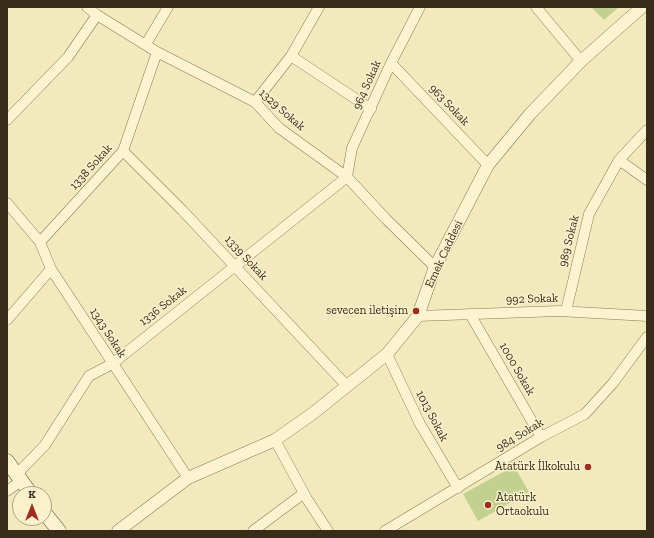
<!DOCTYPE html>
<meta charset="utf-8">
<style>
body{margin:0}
#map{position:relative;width:654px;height:538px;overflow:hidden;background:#f2e9bc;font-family:"Zilla Slab",serif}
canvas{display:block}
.frame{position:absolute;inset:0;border:8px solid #392d1a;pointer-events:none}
.north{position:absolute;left:12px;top:486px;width:40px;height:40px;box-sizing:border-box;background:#f9f1cc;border:1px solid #aca385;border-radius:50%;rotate:0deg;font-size:11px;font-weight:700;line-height:16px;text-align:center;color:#392d1a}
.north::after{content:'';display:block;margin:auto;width:14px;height:18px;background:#a12c1d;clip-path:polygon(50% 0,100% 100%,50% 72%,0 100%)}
</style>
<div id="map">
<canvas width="654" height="538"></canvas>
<div class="frame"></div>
<div class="north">K</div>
</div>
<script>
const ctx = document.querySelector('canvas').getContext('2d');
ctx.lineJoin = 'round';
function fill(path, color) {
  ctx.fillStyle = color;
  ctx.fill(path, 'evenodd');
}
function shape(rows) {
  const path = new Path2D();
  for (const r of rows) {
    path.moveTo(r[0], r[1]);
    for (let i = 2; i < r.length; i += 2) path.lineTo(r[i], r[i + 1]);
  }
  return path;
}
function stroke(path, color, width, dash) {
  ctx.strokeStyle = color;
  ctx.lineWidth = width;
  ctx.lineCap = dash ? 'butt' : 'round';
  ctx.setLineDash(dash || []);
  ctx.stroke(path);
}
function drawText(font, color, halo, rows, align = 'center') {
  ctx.font = font + ' "Zilla Slab",serif';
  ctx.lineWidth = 3;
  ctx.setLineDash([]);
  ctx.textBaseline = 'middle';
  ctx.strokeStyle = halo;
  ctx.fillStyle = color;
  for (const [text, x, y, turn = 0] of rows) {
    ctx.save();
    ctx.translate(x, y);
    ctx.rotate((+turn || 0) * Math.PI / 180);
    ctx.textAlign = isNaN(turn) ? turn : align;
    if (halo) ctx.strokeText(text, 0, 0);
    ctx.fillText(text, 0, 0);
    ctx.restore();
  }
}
fill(shape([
 [591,7,619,7,604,20],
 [514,466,529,492,478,521,463,494]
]), '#c2d18f');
const minor = shape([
 [87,7,97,15,157,52,255,102,279,128,347,177,386,219,435,267],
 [536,7,581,61],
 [146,44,168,7],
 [291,56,371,109],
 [391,63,488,165],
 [255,102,291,56,319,7],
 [7,120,68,57,97,15],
 [123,151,182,210,346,385],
 [619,160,647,180],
 [7,203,40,242,51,269,188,478],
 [40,242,123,151,157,52],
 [566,311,589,214,619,160,647,130],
 [470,314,541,437],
 [418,316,559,311,647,316],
 [7,320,51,269],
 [387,354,420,424,458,488],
 [275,440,307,499,328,531],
 [17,474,45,445,89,376,112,364,347,177,352,148,391,63,420,7],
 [7,491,21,481],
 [253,531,304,493],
 [385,531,541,437,585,414,613,383,647,337]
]);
const tertiary = shape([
 [118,531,188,478,275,440,312,414,387,354,418,316,435,267,488,165,530,114,581,61,642,7]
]);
const secondary = shape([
 [7,461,31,494],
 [44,512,59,531]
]);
stroke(minor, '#8c7853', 11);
stroke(tertiary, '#8c7853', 13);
stroke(secondary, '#6d5937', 15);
stroke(minor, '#fcf4d0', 10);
stroke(tertiary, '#fcf4d0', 12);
stroke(secondary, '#fcf4d0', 14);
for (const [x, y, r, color] of [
 [416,311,4,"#a12c1d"],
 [588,467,4,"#a12c1d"],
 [488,505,4,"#a12c1d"]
]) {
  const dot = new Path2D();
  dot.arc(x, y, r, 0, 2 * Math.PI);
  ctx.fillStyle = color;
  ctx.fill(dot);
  stroke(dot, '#f9f1cc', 1.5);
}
drawText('12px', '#392d1a', '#f9f1cc', [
 ["964 Sokak",367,85,-66],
 ["963 Sokak",449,105,46],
 ["1329 Sokak",282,110,41],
 ["1338 Sokak",91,167,-48],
 ["989 Sokak",569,241,-76],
 ["Emek Caddesi",444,254,-65],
 ["1339 Sokak",246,258,47],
 ["992 Sokak",532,299,-2],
 ["1336 Sokak",163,306,-38],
 ["1343 Sokak",108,333,57],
 ["1000 Sokak",517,369,60],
 ["1013 Sokak",432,416,62],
 ["984 Sokak",520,435,-31]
]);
drawText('12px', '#392d1a', '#f9f1cc', [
 ["sevecen iletişim",408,311],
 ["Atatürk İlkokulu",580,467],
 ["Atatürk",496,498,"left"],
 ["Ortaokulu",496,512,"left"]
], 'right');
</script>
